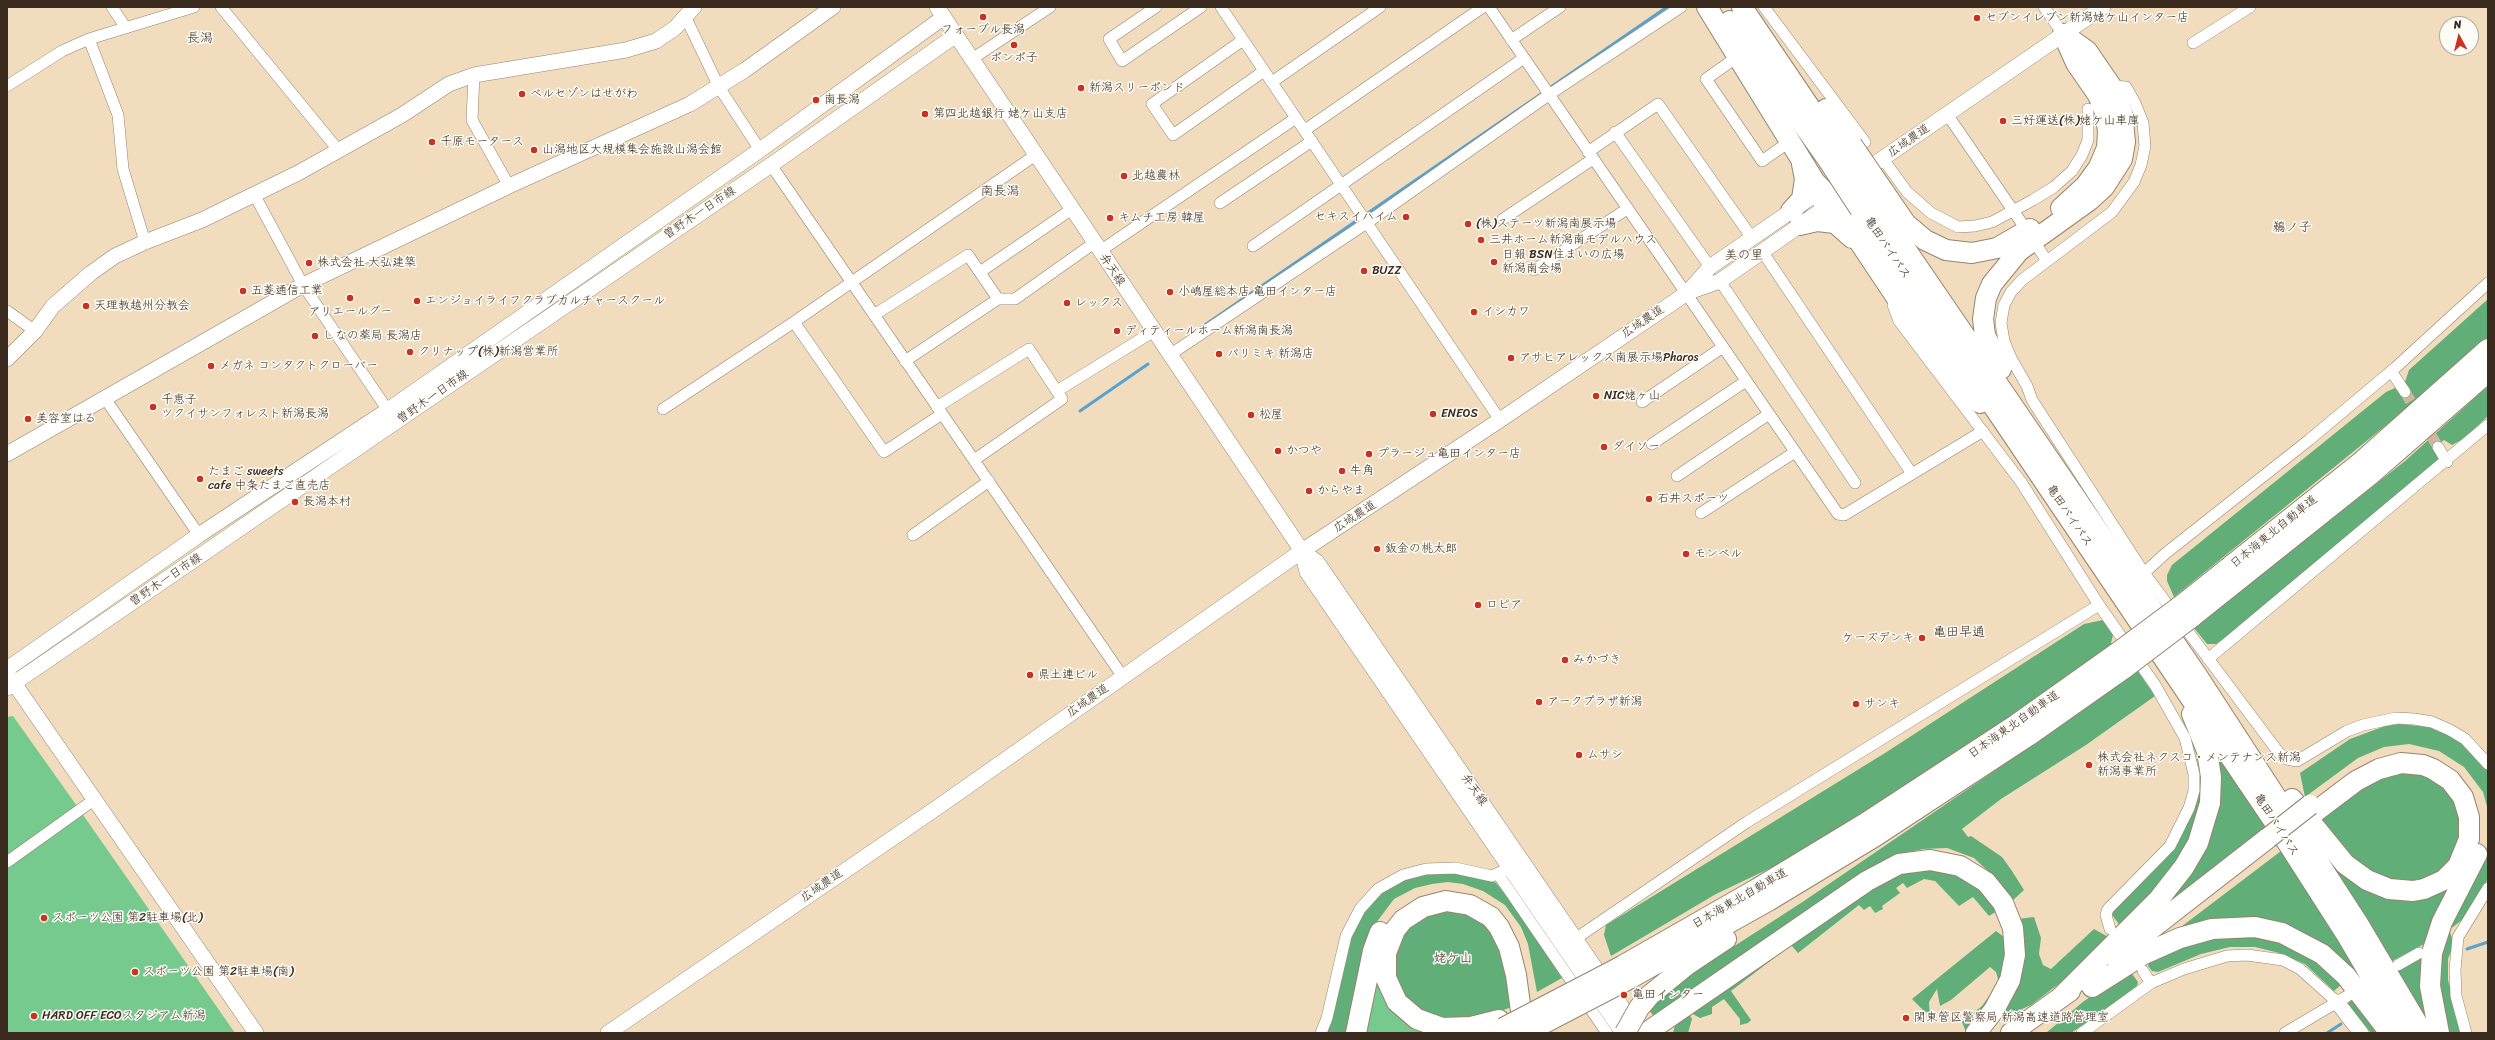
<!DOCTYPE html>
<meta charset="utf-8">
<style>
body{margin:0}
#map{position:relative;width:2495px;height:1040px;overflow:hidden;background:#f1ddbd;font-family:Sriracha,sans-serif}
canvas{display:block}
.frame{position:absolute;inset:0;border:8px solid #3b2a1e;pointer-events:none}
.north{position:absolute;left:2439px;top:16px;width:40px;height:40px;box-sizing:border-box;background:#fdfcf7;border:1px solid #afa8a0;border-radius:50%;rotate:353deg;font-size:11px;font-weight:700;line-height:16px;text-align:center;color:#3b2a1e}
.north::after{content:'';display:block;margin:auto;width:14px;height:18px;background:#c8321e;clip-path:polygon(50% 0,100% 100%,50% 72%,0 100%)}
</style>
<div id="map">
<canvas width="2495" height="1040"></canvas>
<div class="frame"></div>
<div class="north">N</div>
</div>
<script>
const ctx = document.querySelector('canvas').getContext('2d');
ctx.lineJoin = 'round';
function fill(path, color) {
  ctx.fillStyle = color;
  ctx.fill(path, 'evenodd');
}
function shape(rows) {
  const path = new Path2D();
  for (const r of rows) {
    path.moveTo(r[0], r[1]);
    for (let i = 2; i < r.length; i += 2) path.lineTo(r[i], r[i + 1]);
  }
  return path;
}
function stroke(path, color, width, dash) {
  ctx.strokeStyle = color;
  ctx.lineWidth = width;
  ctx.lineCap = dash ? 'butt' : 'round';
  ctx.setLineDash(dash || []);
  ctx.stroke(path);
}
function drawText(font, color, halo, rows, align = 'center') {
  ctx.font = font + ' Sriracha,"Klee One",sans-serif';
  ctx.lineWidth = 3;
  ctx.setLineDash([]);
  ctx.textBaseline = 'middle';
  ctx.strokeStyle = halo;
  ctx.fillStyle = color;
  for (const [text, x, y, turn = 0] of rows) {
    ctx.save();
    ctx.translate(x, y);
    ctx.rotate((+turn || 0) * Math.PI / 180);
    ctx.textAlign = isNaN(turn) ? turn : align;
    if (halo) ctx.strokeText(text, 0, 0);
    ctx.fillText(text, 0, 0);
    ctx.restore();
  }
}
fill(shape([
 [13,716,72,799,235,1033,7,1033,7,717],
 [1375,970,1434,1033,1362,1033]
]), '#77ca8e');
fill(shape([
 [2488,299,2488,337,2479,345,2406,409,2174,597,2167,581,2167,575,2172,565,2386,392,2395,388,2401,394,2409,370],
 [2488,386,2488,416,2465,438,2452,445,2444,440,2432,448,2442,457,2233,633,2216,644,2207,644,2194,628,2405,461],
 [2103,620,2113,635,2109,651,1800,854,1716,894,1611,956,1604,935,1606,925,1885,753,2084,624],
 [2137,670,2155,696,2086,745,2001,799,1962,829,1968,837,1971,836,2002,857,2012,871,2024,890,2011,902,1989,872,1974,858,1947,848,1923,849,1896,855,1657,1020,1648,1009,1651,1003,1702,967,1804,901,2050,733],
 [2399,724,2429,727,2450,736,2469,748,2488,771,2488,810,2483,792,2464,767,2439,751,2409,744,2384,747,2358,758,2305,797,2300,773,2350,739,2385,726],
 [2210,738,2271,828,2136,933,2207,836],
 [2407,771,2427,775,2446,787,2459,803,2461,845,2438,877,2418,884,2385,880,2358,865,2320,821,2370,783,2390,774],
 [2202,781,2202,816,2178,866,2121,927,2110,912,2171,850,2196,805],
 [2488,846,2488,879,2462,920,2449,930,2454,943,2448,959,2448,980,2462,1033,2448,1033,2437,998,2438,950,2485,859],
 [2285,848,2382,1008,2298,933,2177,930],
 [2323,849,2361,881,2450,883,2428,942,2392,961],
 [1942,869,1968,877,1981,889,1997,911,1989,916,1973,897,1959,906,1935,881,1924,879,1907,888,1903,883,1896,888,1900,893,1882,906,1883,909,1875,913,1870,906,1864,910,1859,905,1798,953,1791,945,1731,991,1751,1020,1748,1023,1740,1025,1740,1019,1724,999,1712,1007,1712,1014,1700,1018,1689,1012,1850,900,1903,871],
 [1430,870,1486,877,1496,883,1516,908,1562,978,1537,992,1528,944,1521,927,1505,905,1483,891,1463,884,1448,882,1432,884,1415,888,1394,899,1370,931,1348,1033,1323,1033,1326,1025,1331,1024,1355,923,1365,907,1401,874],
 [1443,907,1477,915,1502,941,1514,1006,1474,1021,1426,1018,1395,986,1391,956,1407,924],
 [2034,917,2041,938,2039,954,2043,965,2051,969,2094,929,2110,938,2060,983,2031,1005,2011,1014,2002,1012,2018,919],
 [1996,931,2004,937,2009,946,2007,964,1995,997,1980,1018,1966,1032,1962,1022,1982,1006,1999,982,1996,972,1990,967,1951,1000,1940,1006,1937,989,1929,1002,1930,1017,1912,999],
 [2248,931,2298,945,2342,984,2334,991,2305,964,2279,953,2255,947,2230,947,2201,954,2158,972,2152,971,2148,966,2149,962,2182,944],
 [2430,948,2429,1027,2398,970],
 [2130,971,2138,982,2136,989,2071,1033,2046,1033,2084,1001],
 [2356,997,2385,1033,2371,1033,2347,1004],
 [1689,1014,1692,1019,1688,1033,1673,1033,1676,1021]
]), '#61ae79');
stroke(shape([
 [1548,89,1667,7],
 [1199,329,1544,92],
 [1080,411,1148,364],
 [2467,949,2488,942],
 [2327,1033,2341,1024]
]), '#57a3d0', 3);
stroke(shape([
 [2405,392,2438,447]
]), '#cdb99d', 11, [11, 5.5]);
const street = shape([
 [112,7,126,28],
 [221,7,339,151],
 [1156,7,1109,39,1122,61,1201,7],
 [1221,7,1500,420],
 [1489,7,1838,514,1844,515,1983,431],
 [1764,7,1865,142],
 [2044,7,2063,34],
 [686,18,719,87,760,150],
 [89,39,118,115,123,169,145,242],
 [1243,40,1152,104,1173,135,1264,71],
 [1511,40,1560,7],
 [2193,43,2250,7],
 [972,59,1050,7],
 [1730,62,1706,79,1762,161,1789,142,1786,139],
 [474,75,472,120,509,186],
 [1272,82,1380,7],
 [7,86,62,51,89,39,194,7],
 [2111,86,2126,87,2135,103,2143,123,2145,146,2141,165,2134,182,2112,212,2022,280,2011,292,2004,305,2001,323,2004,341,2011,358,2027,386,2032,400,2144,573,2279,753,2287,759,2297,761,2347,731,2363,725,2396,718,2414,719,2432,722,2450,730,2465,739,2488,764],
 [1947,114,2023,225],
 [1305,130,1483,7],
 [1615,132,1710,267],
 [1588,152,1658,104,1752,238],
 [1883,159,1907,192,1931,213,1958,227,1975,226,1992,222,2033,200,2054,187,2072,171,2082,155,2088,140,2088,109],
 [771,165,1123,677],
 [254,194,303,285,391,415],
 [1220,203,1312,141],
 [1503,219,1593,159],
 [1253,246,1524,58],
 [2037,246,2047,261],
 [1100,251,1296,118],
 [1762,251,1912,474],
 [1534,270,1627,209],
 [980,272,1072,209],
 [1720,281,1855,483],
 [998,299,1015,299,1094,243],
 [1893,305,1899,321,2021,482,2099,605,2155,685,2185,738,2194,774,2194,791,2189,808,2170,846,2108,909,2106,915,2110,929],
 [7,311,35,331],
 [874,315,968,255,998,299,905,361],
 [794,322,884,452,942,414],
 [1171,354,1368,222,1550,94,1681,7],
 [2391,371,2405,392],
 [1057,391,1154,331],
 [104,397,199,535],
 [1642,402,1723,347],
 [937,407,1029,349,1062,399,974,460],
 [663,409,794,322,1037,154],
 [1652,444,1746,381],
 [2438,447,2447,462],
 [1677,476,1769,414],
 [1701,513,1795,452],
 [913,535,989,481],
 [2144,573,2166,553,2309,440,2395,368,2488,283],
 [2208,659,2488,425],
 [7,862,95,799],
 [1498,874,1607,1033],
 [1575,939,1747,822,2099,605],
 [2398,965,2419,953],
 [2143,971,2151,983],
 [1321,1033,1327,1018,1346,936,1360,909,1378,889,1403,875,1426,869,1455,868,1492,876,1509,868],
 [2082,1033,2151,983,2184,969,2227,956,2247,955,2283,960,2300,969,2337,1002],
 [2285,1033,2349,995],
 [2466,1033,2456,996,2455,970,2458,937,2488,888]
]);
const secondary = shape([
 [937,7,1302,551,1317,562,1637,1029],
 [1860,174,2103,7],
 [1689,292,1720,281,1819,212,1828,195],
 [7,359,35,331,53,306,91,273,115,256,145,242,202,220,298,173,402,115,449,84,474,75,626,50,656,41,675,28,694,7],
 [7,454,303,285,509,186,690,104,745,70,833,7],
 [1302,551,1307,572,1623,1033],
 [7,669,199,535,388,410,760,150,944,17],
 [9,676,256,1033],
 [7,688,771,165,956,35],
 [2337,1002,2361,1033],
 [608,1033,938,807,1302,551,1500,420,1687,293,1710,267,1752,238,1810,198,1828,195,1835,190]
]);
const highway = shape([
 [1707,7,1815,182,1828,195,1910,318,1965,389,1980,403],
 [1742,7,1840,152],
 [1730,21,1828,160],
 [1826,109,1852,145],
 [1884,192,1906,224,1925,240,1946,250,1972,253,1997,248,2030,229],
 [1872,200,2198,677,2359,925,2423,1033],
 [2061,208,2086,185,2099,167,2107,148,2108,131,2105,112,2098,95,2076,63,2063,34],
 [1860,209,2273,820,2346,934,2404,1033],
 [1791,211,1802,199,1805,179,1802,164],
 [1800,225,1817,221,1835,223,1852,238],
 [2001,369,1985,335,1983,319,1986,298,1992,284,2019,251,2090,200,2104,187,2122,159,2125,142,2122,112,2111,86,2087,51,2063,34],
 [2183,604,2361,462,2488,349],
 [2192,617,2370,475,2488,372],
 [2292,799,2345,864,2367,880,2389,889,2413,891,2424,889,2444,880,2458,866,2469,839,2469,817,2463,797,2450,780,2433,769,2423,765,2401,763,2379,769,2356,781,2315,812],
 [2115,957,2268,838],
 [1622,966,1755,890,1864,824,2017,724,2117,653],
 [1629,979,1768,901,1874,837,2028,736,2126,667],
 [2092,987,2144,954,2180,938,2212,929,2255,927,2282,933,2322,954,2346,976,2390,1033],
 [1650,995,1687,965,1726,939],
 [2060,998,2159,899,2184,867,2198,843,2210,803,2211,777,2207,751,2192,714],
 [1499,1020,1471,1027,1442,1028,1417,1019,1397,1002,1386,978,1386,953,1395,930,1403,920,1423,907,1446,901,1470,905,1491,917,1499,927,1509,947,1516,975,1524,1033],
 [1356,1033,1373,951,1380,932],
 [1646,1033,1867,881,1899,864,1930,860,1960,866,1986,882,2003,903,2013,928,2015,955,2010,980,1994,1010,1976,1033],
 [2011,1033,2070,991],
 [2439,1033,2430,986,2432,953,2442,922,2477,854]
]);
stroke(street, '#96846e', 12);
stroke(secondary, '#96846e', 16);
stroke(highway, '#96846e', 22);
stroke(street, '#fff', 11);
stroke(secondary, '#fff', 15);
stroke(highway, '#fff', 20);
const highwayBridge = shape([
 [1852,145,1884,192],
 [1840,152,1872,200],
 [1828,160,1860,209],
 [2117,653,2183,604],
 [2126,667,2192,617],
 [2268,838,2310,805],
 [1503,1028,1622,966],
 [1525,1033,1629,979],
 [1625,1033,1639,1008,1650,995]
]);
stroke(highwayBridge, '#96846e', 22, []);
stroke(highwayBridge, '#fff', 20);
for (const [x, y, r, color] of [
 [983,17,4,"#c8321e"],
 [1977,18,4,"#c8321e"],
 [1014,45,4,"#c8321e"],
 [1081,88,4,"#c8321e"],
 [522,94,4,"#c8321e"],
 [816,100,4,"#c8321e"],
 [925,114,4,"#c8321e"],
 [2003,121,4,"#c8321e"],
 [432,142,4,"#c8321e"],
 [534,150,4,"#c8321e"],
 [1124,176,4,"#c8321e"],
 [1406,217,4,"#c8321e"],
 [1110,218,4,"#c8321e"],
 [1468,224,4,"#c8321e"],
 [1481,240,4,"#c8321e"],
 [1494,262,4,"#c8321e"],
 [309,263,4,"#c8321e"],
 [1364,271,4,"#c8321e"],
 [243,291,4,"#c8321e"],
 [1170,292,4,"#c8321e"],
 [350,298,4,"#c8321e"],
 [417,301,4,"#c8321e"],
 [1067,303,4,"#c8321e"],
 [86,306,4,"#c8321e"],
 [1474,312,4,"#c8321e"],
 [1117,331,4,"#c8321e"],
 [315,336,4,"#c8321e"],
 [410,352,4,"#c8321e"],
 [1219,354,4,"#c8321e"],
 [1511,358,4,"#c8321e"],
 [211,366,4,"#c8321e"],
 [1596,396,4,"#c8321e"],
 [153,407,4,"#c8321e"],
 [1433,414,4,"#c8321e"],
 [1251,415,4,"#c8321e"],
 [28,419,4,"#c8321e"],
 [1604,447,4,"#c8321e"],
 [1278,451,4,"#c8321e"],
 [1369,454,4,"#c8321e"],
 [1342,471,4,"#c8321e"],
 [200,479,4,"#c8321e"],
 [1309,491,4,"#c8321e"],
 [1649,499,4,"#c8321e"],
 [295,502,4,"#c8321e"],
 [1377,549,4,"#c8321e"],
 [1686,554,4,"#c8321e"],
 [1478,605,4,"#c8321e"],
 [1922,638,4,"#c8321e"],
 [1565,660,4,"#c8321e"],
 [1030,675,4,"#c8321e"],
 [1539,702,4,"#c8321e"],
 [1856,704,4,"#c8321e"],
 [1579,755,4,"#c8321e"],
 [2089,765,4,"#c8321e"],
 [44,918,4,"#c8321e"],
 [135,972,4,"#c8321e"],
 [1624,995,4,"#c8321e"],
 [34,1016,4,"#c8321e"],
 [1906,1018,4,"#c8321e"]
]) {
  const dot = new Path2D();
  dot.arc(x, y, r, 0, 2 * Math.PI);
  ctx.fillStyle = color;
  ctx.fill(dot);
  stroke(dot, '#fdfcf7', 1.5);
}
drawText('12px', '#3b2a1e', '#fdfcf7', [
 ["セブンイレブン新潟姥ケ山インター店",1985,18],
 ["フォーブル長潟",983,30,"center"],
 ["ポンポ子",1014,58,"center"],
 ["新潟スリーポンド",1089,88],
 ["ベルセゾンはせがわ",530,94],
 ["南長潟",824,100],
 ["第四北越銀行 姥ケ山支店",933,114],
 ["三好運送(株)姥ケ山車庫",2011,121],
 ["千原モータース",440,142],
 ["山潟地区大規模集会施設山潟会館",542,150],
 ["北越農林",1132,176],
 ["セキスイハイム",1398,217,"right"],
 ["キムチ工房 韓屋",1118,218],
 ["(株)ステーツ新潟南展示場",1476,224],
 ["三井ホーム新潟南モデルハウス",1489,240],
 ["日報 BSN住まいの広場",1502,255],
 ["新潟南会場",1502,269],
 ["株式会社 大弘建築",317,263],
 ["BUZZ",1372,271],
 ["五菱通信工業",251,291],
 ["小嶋屋総本店 亀田インター店",1178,292],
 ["エンジョイライフクラブカルチャースクール",425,301],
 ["レックス",1075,303],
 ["天理教越州分教会",94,306],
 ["アリエールグー",350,312,"center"],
 ["イシカワ",1482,312],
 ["ディティールホーム新潟南長潟",1125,331],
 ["しなの薬局 長潟店",323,336],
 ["クリナップ(株)新潟営業所",418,352],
 ["パリミキ 新潟店",1227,354],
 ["アサヒアレックス南展示場Pharos",1519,358],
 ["メガネ コンタクトクローバー",219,366],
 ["NIC姥ヶ山",1604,396],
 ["千恵子",161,400],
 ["ツクイサンフォレスト新潟長潟",161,414],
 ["ENEOS",1441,414],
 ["松屋",1259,415],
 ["美容室はる",36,419],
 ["ダイソー",1612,447],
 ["かつや",1286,451],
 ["プラージュ亀田インター店",1377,454],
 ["牛角",1350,471],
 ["たまご sweets",208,472],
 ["cafe 中条たまご直売店",208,486],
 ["からやま",1317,491],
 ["石井スポーツ",1657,499],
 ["長潟本村",303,502],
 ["鈑金の桃太郎",1385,549],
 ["モンベル",1694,554],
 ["ロピア",1486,605],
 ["ケーズデンキ",1914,638,"right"],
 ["みかづき",1573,660],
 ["県土連ビル",1038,675],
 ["アークプラザ新潟",1547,702],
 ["サンキ",1864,704],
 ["ムサシ",1587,755],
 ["株式会社ネクスコ・メンテナンス新潟",2097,758],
 ["新潟事業所",2097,772],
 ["スポーツ公園 第2駐車場(北)",52,918],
 ["スポーツ公園 第2駐車場(南)",143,972],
 ["亀田インター",1632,995],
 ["HARD OFF ECOスタジアム新潟",42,1016],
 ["関東管区警察局 新潟高速道路管理室",1914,1018]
], 'left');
drawText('12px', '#3b2a1e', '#fdfcf7', [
 ["広域農道",1909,141,-35],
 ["曽野木一日市線",700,213,-34],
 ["亀田バイパス",1887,248,56],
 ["弁天線",1112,270,56],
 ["広域農道",1643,322,-34],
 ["曽野木一日市線",433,397,-35],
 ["亀田バイパス",2069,516,56],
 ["広域農道",1355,517,-33],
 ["日本海東北自動車道",2274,532,-39],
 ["曽野木一日市線",166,580,-34],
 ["広域農道",1088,701,-35],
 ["日本海東北自動車道",2014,725,-35],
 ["弁天線",1474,790,55],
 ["亀田バイパス",2276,825,57],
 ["広域農道",822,886,-35],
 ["日本海東北自動車道",1740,899,-30]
]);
drawText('13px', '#3b2a1e', '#fdfcf7', [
 ["長潟",200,39],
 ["南長潟",1000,192],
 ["鵜ノ子",2292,228],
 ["美の里",1744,256],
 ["亀田早通",1959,633],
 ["姥ケ山",1453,959]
]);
</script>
